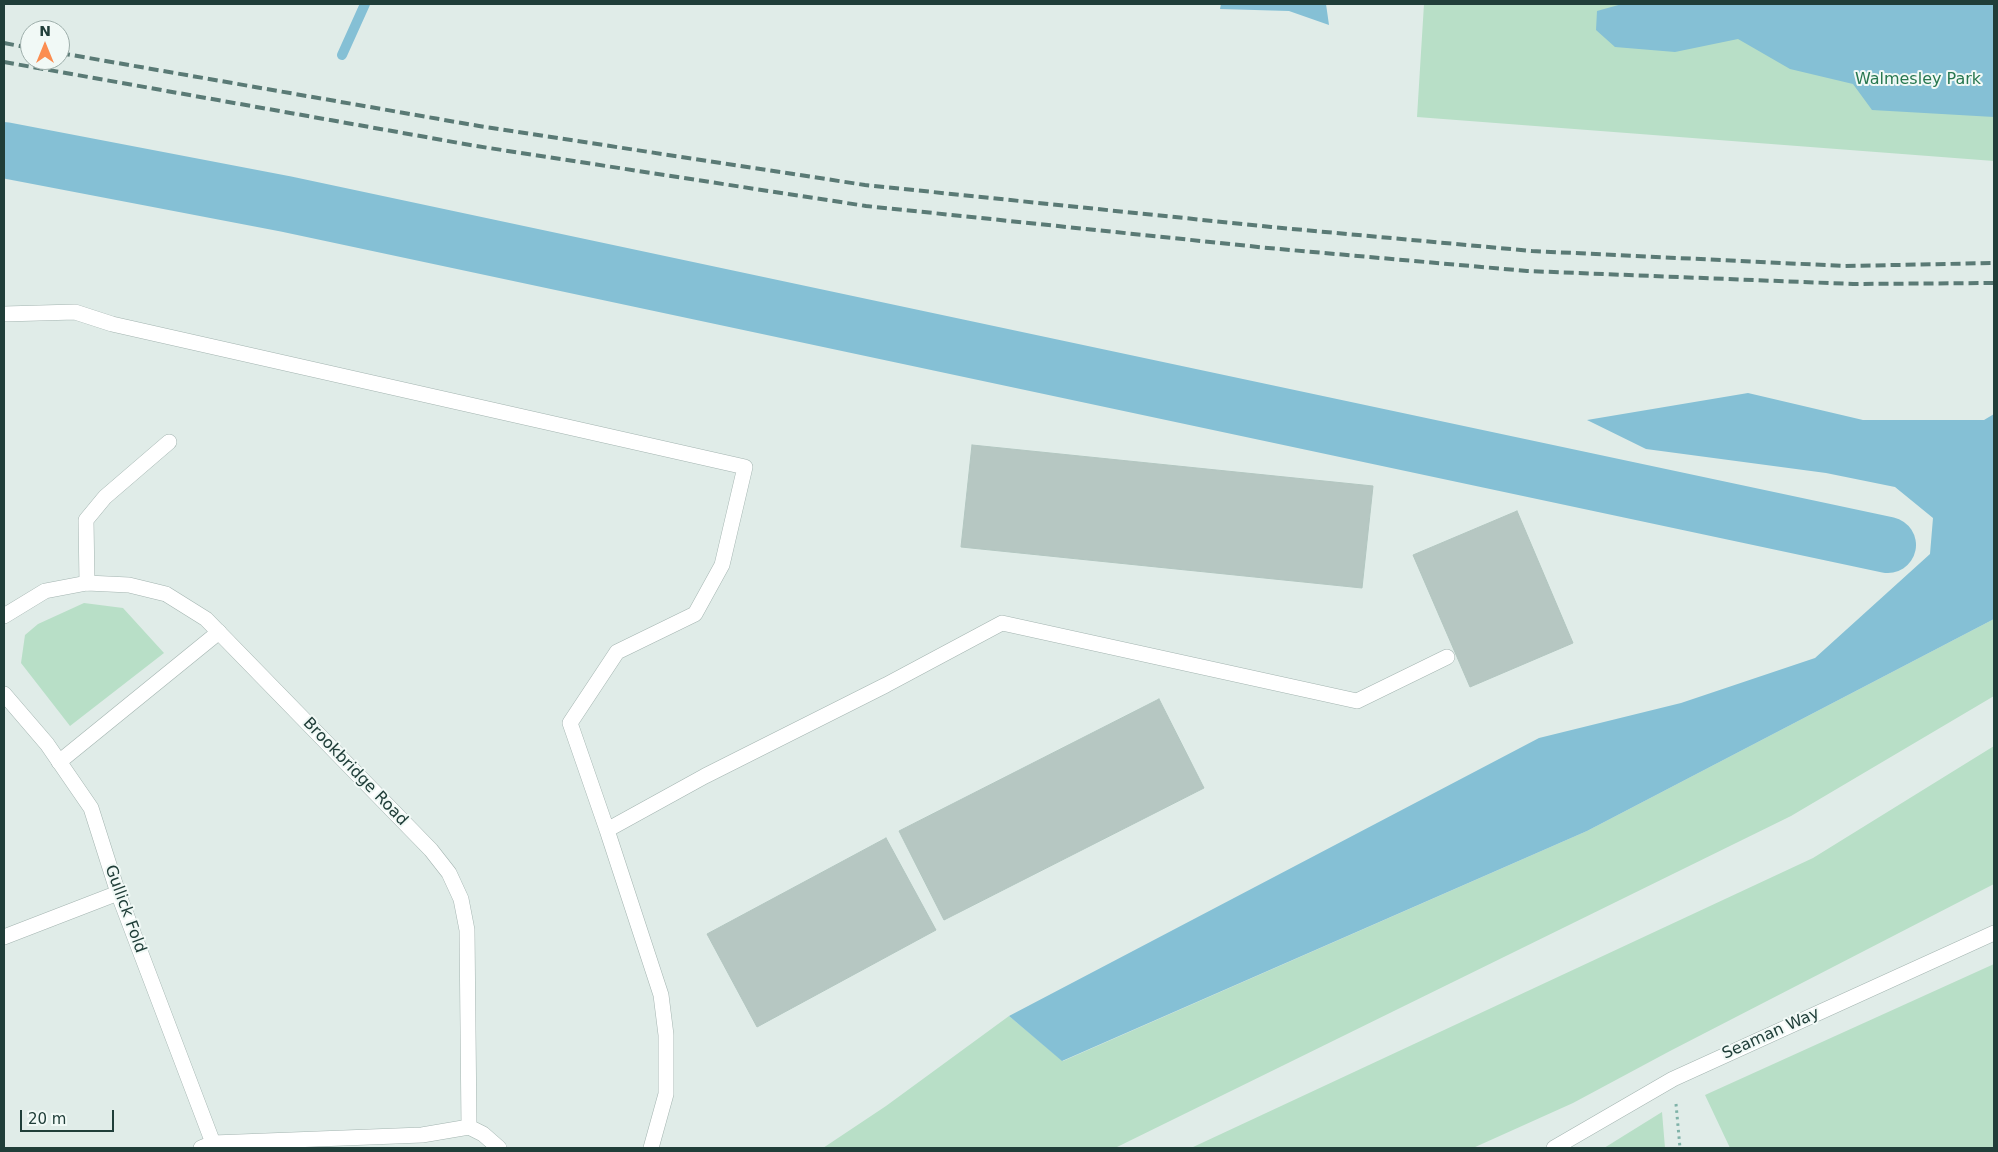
<!DOCTYPE html>
<style>
body{margin:0}
#map{position:relative;width:1998px;height:1152px;overflow:hidden;background:#e0ece8;font-family:"DejaVu Sans",sans-serif}
canvas{display:block}
.frame{position:absolute;inset:0;border:5px solid #203e39;pointer-events:none}
.north{position:absolute;left:20px;top:20px;width:50px;height:50px;box-sizing:border-box;background:#f1f9f6;border:1px solid #9daeaa;border-radius:50%;rotate:0deg;font-size:14px;font-weight:700;line-height:20px;text-align:center;color:#203e39}
.north::after{content:'';display:block;margin:auto;width:18px;height:22px;background:#fb8d50;clip-path:polygon(50% 0,100% 100%,50% 72%,0 100%)}
.scale{position:absolute;left:20px;top:1110px;width:94px;height:22px;box-sizing:border-box;border:2px solid #203e39;border-top:0;padding-left:6px;font-size:15px;line-height:18px;white-space:nowrap;color:#203e39;-webkit-text-stroke:4px #f1f9f6;paint-order:stroke}
</style>
<div id="map">
<canvas width="1998" height="1152"></canvas>
<div class="frame"></div>
<div class="north">N</div>
<div class="scale">20 m</div>
</div>
<script>
const ctx = document.querySelector('canvas').getContext('2d');
ctx.lineJoin = 'round';
function fill(path, color) {
  ctx.fillStyle = color;
  ctx.fill(path, 'evenodd');
}
function shape(rows) {
  const path = new Path2D();
  for (const r of rows) {
    path.moveTo(r[0], r[1]);
    for (let i = 2; i < r.length; i += 2) path.lineTo(r[i], r[i + 1]);
  }
  return path;
}
function stroke(path, color, width, dash) {
  ctx.strokeStyle = color;
  ctx.lineWidth = width;
  ctx.lineCap = dash ? 'butt' : 'round';
  ctx.setLineDash(dash || []);
  ctx.stroke(path);
}
function drawText(font, color, halo, rows, align = 'center') {
  ctx.font = font + ' "DejaVu Sans",sans-serif';
  ctx.lineWidth = 4;
  ctx.setLineDash([]);
  ctx.textBaseline = 'middle';
  ctx.strokeStyle = halo;
  ctx.fillStyle = color;
  for (const [text, x, y, turn = 0] of rows) {
    ctx.save();
    ctx.translate(x, y);
    ctx.rotate((+turn || 0) * Math.PI / 180);
    ctx.textAlign = isNaN(turn) ? turn : align;
    if (halo) ctx.strokeText(text, 0, 0);
    ctx.fillText(text, 0, 0);
    ctx.restore();
  }
}
fill(shape([
 [1424,4,1994,4,1994,161,1417,117],
 [84,603,123,608,164,653,70,726,21,663,25,635,38,624],
 [1994,619,1994,696,1791,816,1115,1148,823,1148,886,1106,1009,1016,1063,1061,1587,831],
 [1994,746,1994,884,1670,1051,1573,1103,1473,1148,1191,1148,1813,858],
 [1994,964,1994,1148,1730,1148,1705,1095],
 [1662,1112,1665,1148,1604,1148]
]), '#b8dfc7');
fill(shape([
 [1221,4,1326,4,1329,25,1289,11,1220,9],
 [1622,4,1994,4,1994,117,1872,110,1853,84,1790,69,1738,39,1675,52,1615,47,1596,30,1597,11],
 [1748,393,1863,420,1984,420,1994,414,1994,619,1587,831,1062,1061,1009,1016,1539,738,1681,703,1815,658,1930,554,1933,518,1895,487,1826,473,1646,449,1587,420]
]), '#85c0d5');
stroke(shape([
 [342,55,365,4]
]), '#85c0d5', 10);
stroke(shape([
 [4,150,286,204,1888,545]
]), '#85c0d5', 56);
const building = shape([
 [972,445,1373,486,1362,588,961,547,972,445],
 [1517,511,1573,643,1470,687,1413,555,1517,511],
 [1159,699,1204,788,944,920,899,831,1159,699],
 [886,838,936,930,757,1027,707,934,886,838]
]);
fill(building, '#b6c7c2');
stroke(building, '#b2c6c0', 1);
const service = shape([
 [4,314,75,312,112,324,745,467,722,565,695,614,617,652,570,723,607,830],
 [87,583,86,520,105,497,169,442],
 [59,762,219,632],
 [651,1148,666,1094,666,1035,661,995,607,830,705,776,886,685,1002,623,1357,701,1447,657]
]);
const minor = shape([
 [4,616,45,591,87,583,129,585,166,594,206,619,431,850,449,873,461,899,467,930,469,1127,483,1134,499,1148],
 [4,694,47,744,91,808,118,893,213,1143],
 [4,937,118,893],
 [201,1148,213,1143,422,1135,469,1127],
 [1554,1148,1673,1079,1994,933]
]);
stroke(service, '#a3b4b0', 16);
stroke(minor, '#a3b4b0', 16);
stroke(shape([
 [1676,1104,1680,1148]
]), '#7fb2a8', 3, [2.5, 4]);
stroke(service, '#fff', 15);
stroke(minor, '#fff', 15);
stroke(shape([
 [4,43,30,48],
 [60,53,479,126,865,185,1271,227,1532,251,1845,266,1994,263],
 [4,62,476,146,866,206,1268,248,1527,271,1853,284,1994,283]
]), '#5a7a75', 4, [10, 5]);
drawText('16px', '#27774f', '#f1f9f6', [
 ["Walmesley Park",1918,80]
]);
drawText('16px', '#203e39', '#f1f9f6', [
 ["Brookbridge Road",355,772,46],
 ["Gullick Fold",125,909,70],
 ["Seaman Way",1771,1034,-24]
]);
</script>
